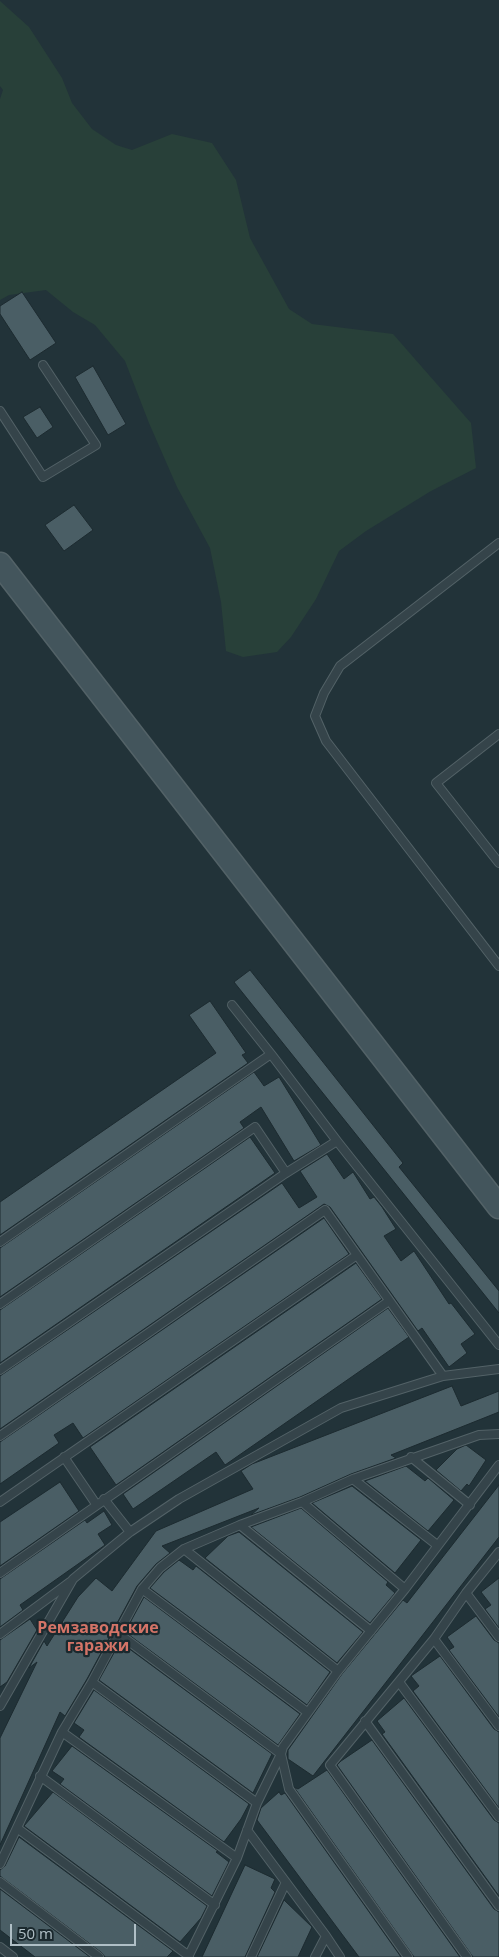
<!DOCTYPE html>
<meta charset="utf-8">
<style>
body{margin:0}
#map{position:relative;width:499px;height:1957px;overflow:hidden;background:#223339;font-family:"Open Sans",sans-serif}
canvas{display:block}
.scale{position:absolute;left:10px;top:1924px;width:126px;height:22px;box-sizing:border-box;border:2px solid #b0bfc6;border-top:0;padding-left:6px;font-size:15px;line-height:18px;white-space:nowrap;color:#b0bfc6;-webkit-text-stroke:4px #1b292e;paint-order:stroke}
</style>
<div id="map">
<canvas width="499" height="1957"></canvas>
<div class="scale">50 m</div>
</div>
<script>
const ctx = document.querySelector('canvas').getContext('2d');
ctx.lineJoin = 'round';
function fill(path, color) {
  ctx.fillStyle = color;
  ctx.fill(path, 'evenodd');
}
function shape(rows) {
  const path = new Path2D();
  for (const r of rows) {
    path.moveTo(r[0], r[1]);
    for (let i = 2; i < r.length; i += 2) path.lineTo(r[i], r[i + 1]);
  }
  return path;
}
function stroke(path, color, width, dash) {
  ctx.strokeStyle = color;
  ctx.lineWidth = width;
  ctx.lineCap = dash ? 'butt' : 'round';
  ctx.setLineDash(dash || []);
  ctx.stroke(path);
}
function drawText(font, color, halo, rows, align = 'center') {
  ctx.font = font + ' "Open Sans",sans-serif';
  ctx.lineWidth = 4.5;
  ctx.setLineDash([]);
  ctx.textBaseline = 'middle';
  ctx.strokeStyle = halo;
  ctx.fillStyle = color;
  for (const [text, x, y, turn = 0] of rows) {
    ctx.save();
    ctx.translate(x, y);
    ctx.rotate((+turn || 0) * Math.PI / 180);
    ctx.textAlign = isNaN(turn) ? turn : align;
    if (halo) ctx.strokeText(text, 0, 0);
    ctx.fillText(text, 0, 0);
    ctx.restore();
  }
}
fill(shape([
 [0,1,29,27,62,78,72,103,92,129,116,145,132,150,172,134,212,143,236,180,250,238,289,309,312,324,393,334,471,423,476,468,431,491,366,531,339,551,316,599,291,637,277,652,243,657,226,651,221,602,210,548,177,487,149,423,125,361,95,325,73,312,46,290,9,295,0,300,0,99,3,90,0,86]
]), '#284039');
const building = shape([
 [22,292,56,343,30,360,0,314,0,306,22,292],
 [93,366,126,424,108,435,75,377,93,366],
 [40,407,53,427,37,438,23,417,40,407],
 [74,505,93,530,64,551,45,525,74,505],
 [250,970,403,1163,399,1167,499,1291,499,1313,234,982,250,970],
 [210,1001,246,1053,242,1055,248,1063,0,1235,0,1202,216,1053,189,1015,210,1001],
 [254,1072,264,1086,279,1077,321,1145,294,1161,261,1107,240,1122,244,1128,0,1297,0,1248,254,1072],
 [250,1137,275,1173,0,1363,0,1310,250,1137],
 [327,1154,344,1179,353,1172,370,1199,374,1197,382,1207,396,1229,384,1236,401,1261,414,1251,449,1304,451,1303,475,1334,461,1344,467,1353,449,1367,422,1328,418,1331,330,1207,324,1204,0,1429,0,1376,282,1183,299,1208,317,1197,300,1171,327,1154],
 [324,1218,349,1254,83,1438,73,1423,54,1435,59,1443,0,1484,0,1442,324,1218],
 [356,1263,382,1299,116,1485,90,1447,356,1263],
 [388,1308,409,1337,225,1465,216,1452,133,1509,123,1494,388,1308],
 [452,1386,461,1406,499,1391,499,1412,391,1455,396,1458,351,1474,300,1497,251,1515,259,1508,162,1546,170,1553,156,1564,137,1586,87,1679,65,1716,60,1712,0,1845,0,1738,37,1662,29,1668,44,1641,47,1646,78,1597,96,1578,112,1591,156,1531,253,1489,241,1471,252,1464,452,1386],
 [466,1445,486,1460,469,1486,467,1484,461,1491,436,1470,457,1449,466,1445],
 [406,1466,425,1481,428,1478,454,1500,428,1531,365,1481,406,1466],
 [60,1482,79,1511,0,1566,0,1522,60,1482],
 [499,1485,499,1537,313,1776,288,1759,288,1750,342,1674,403,1600,407,1603,499,1485],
 [352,1486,421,1540,395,1573,312,1503,352,1486],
 [301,1508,388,1582,386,1585,395,1593,370,1623,251,1527,301,1508],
 [104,1511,112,1525,98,1534,105,1545,20,1605,23,1610,0,1627,0,1579,85,1520,87,1523,104,1511],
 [239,1532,363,1632,337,1663,205,1558,228,1536,239,1532],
 [179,1560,193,1570,196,1566,330,1672,307,1705,150,1588,164,1572,179,1560],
 [499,1578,499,1628,485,1609,491,1605,481,1592,499,1578],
 [144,1597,300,1714,278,1745,125,1632,144,1597],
 [476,1616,494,1640,499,1643,499,1717,449,1650,454,1647,447,1637,476,1616],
 [30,1619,37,1630,7,1682,0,1687,0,1640,30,1619],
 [120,1642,272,1754,253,1793,99,1680,120,1642],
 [440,1656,494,1729,499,1732,499,1808,413,1691,419,1686,411,1676,440,1656],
 [94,1690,249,1804,241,1819,224,1842,79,1737,84,1730,74,1723,94,1690],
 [404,1698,494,1820,499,1823,499,1896,382,1734,385,1732,377,1721,404,1698],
 [372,1740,494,1909,499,1912,499,1957,473,1957,337,1765,341,1761,372,1740],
 [72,1746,218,1851,216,1852,229,1862,212,1896,60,1784,64,1779,52,1771,72,1746],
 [327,1770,460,1957,414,1957,294,1787,298,1789,327,1770],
 [53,1792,207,1906,201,1918,180,1942,24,1826,53,1792],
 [279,1792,281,1795,285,1793,401,1957,359,1957,257,1820,261,1808,279,1792],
 [19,1837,173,1951,167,1957,105,1957,102,1953,0,1876,0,1870,5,1866,19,1837],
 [245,1865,275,1879,271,1888,275,1892,245,1957,202,1957,245,1865],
 [0,1889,90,1957,35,1957,0,1930,0,1889],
 [284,1900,312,1927,298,1957,257,1957,284,1900]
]);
fill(building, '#4a5e65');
stroke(building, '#1d2b30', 1);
const lane = shape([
 [0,411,43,477,96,445,43,365],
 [499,543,340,666,324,693,315,716,326,741,499,966],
 [499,734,436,783,499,863],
 [232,1005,271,1054],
 [0,1242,271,1054,337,1141,499,1345],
 [0,1304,255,1127,286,1173],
 [0,1370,286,1173,337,1141],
 [0,1436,325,1210,443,1376],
 [64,1457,96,1504],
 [411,1457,470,1505],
 [353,1479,437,1545],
 [104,1499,130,1532],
 [0,1502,357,1255],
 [302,1502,405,1589],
 [240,1525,371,1631],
 [184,1549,338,1671],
 [0,1573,389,1301],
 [142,1589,307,1712],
 [466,1593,499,1637],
 [0,1634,70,1582],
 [119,1634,281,1754,289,1789,408,1957],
 [434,1639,499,1726],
 [92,1682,257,1803],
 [399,1682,499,1817],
 [0,1706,73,1579,130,1532,179,1499,341,1408,443,1376,499,1369],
 [365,1721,499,1906],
 [62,1732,237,1858],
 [40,1776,215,1905],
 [17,1828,189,1956],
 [247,1830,326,1936,340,1957],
 [0,1864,62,1732,92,1682,142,1589,160,1568,184,1549,240,1525,302,1502,353,1479,479,1435,499,1434],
 [0,1882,99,1957],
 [0,1947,13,1957],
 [188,1957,237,1858,257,1803,281,1754,283,1747,338,1671,405,1589,499,1465],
 [251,1957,286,1882],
 [315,1957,326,1936],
 [467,1957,330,1765,434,1639,466,1593,499,1552]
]);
const secondary = shape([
 [0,564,499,1207]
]);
stroke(lane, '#536267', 10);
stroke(secondary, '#536267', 25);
stroke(lane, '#35444a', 8);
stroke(secondary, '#43555c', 22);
drawText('bold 16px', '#d47467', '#1b292e', [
 ["Ремзаводские",98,1628],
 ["гаражи",98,1646]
]);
</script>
